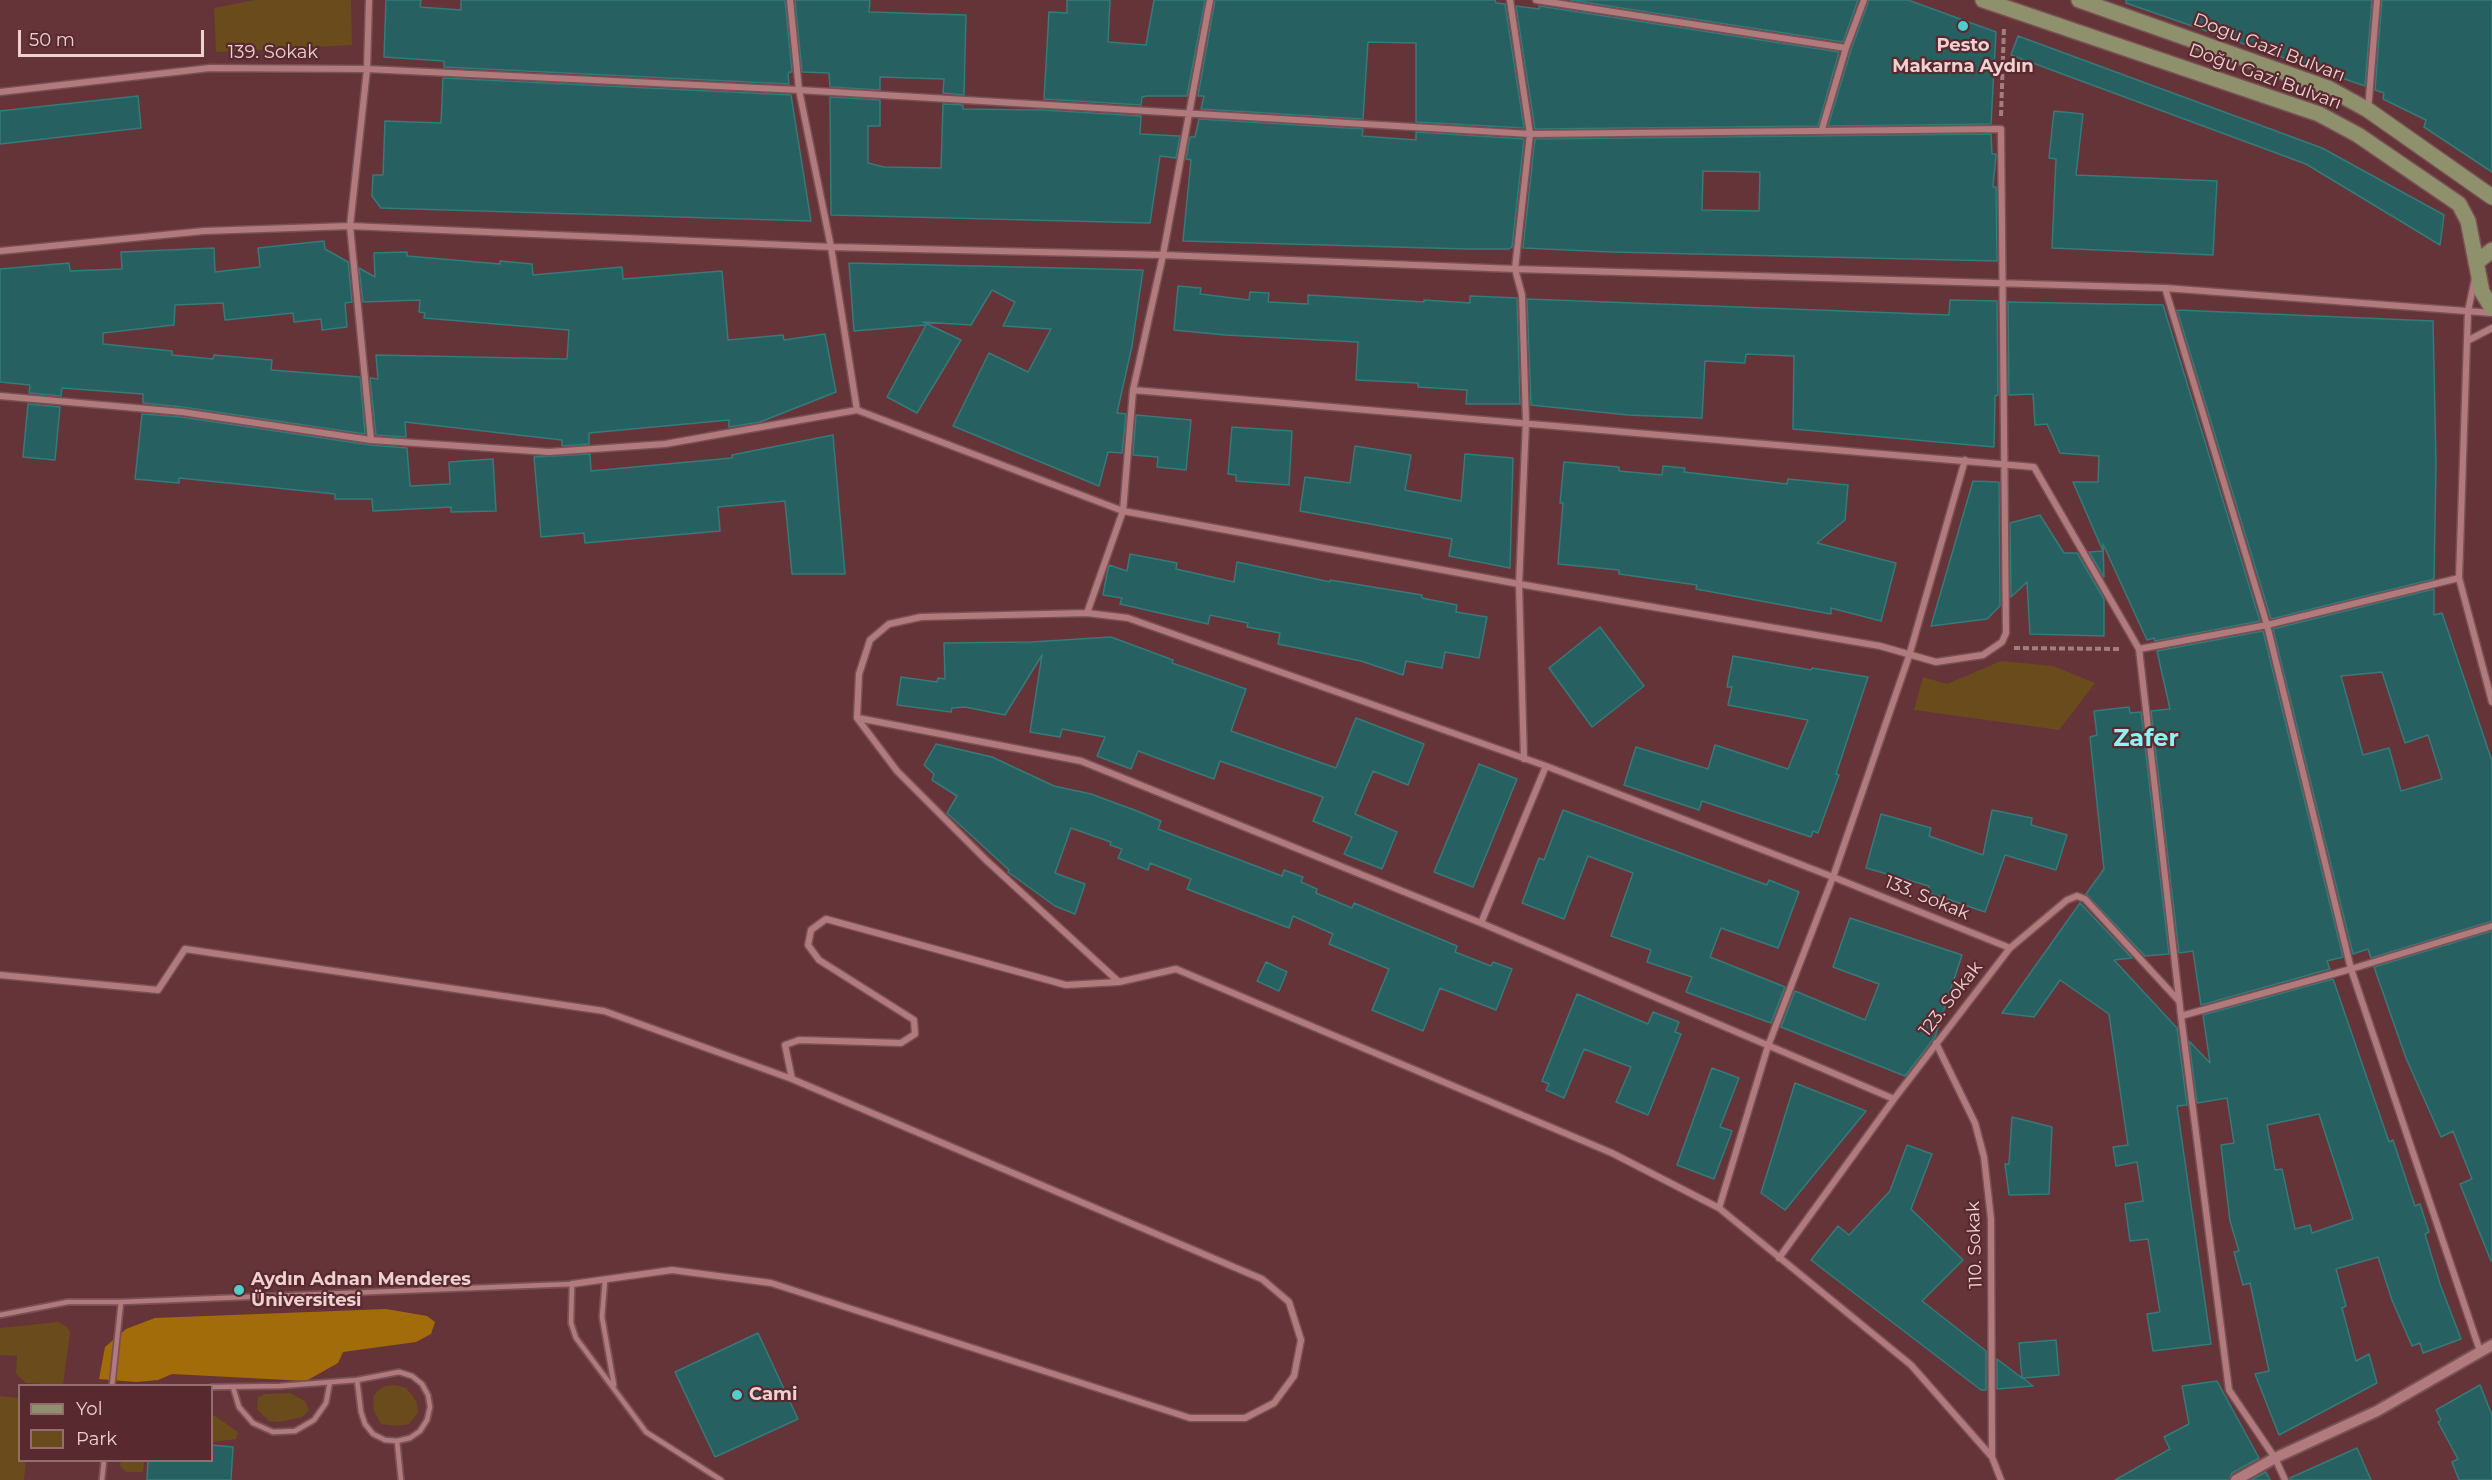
<!DOCTYPE html>
<meta charset="utf-8">
<style>
body{margin:0}
#map{position:relative;width:2492px;height:1480px;overflow:hidden;background:#643439;font-family:Montserrat,sans-serif}
canvas{display:block}
.legend{position:absolute;left:18px;top:1384px;width:195px;height:78px;box-sizing:border-box;background:#582a2f;border:2px solid #946d70;margin:0;padding:8px 10px;list-style:none;font-size:18px;color:#efd1d2}
.legend li{display:flex;align-items:center;gap:12px;height:30px}
.legend b{width:30px;border:2px solid #946d70}
.scale{position:absolute;left:18px;top:30px;width:186px;height:27px;box-sizing:border-box;border:3px solid #efd1d2;border-top:0;padding-left:8px;font-size:18px;line-height:21px;white-space:nowrap;color:#efd1d2;-webkit-text-stroke:4px #582a2f;paint-order:stroke}
</style>
<div id="map">
<canvas width="2492" height="1480"></canvas>
<ul class="legend">
<li><b style="height:8px;background:#8e916b"></b>Yol</li>
<li><b style="height:16px;background:#6a4b1c"></b>Park</li>
</ul>
<div class="scale">50 m</div>
</div>
<script>
const ctx = document.querySelector('canvas').getContext('2d');
ctx.lineJoin = 'round';
function fill(path, color) {
  ctx.fillStyle = color;
  ctx.fill(path, 'evenodd');
}
function shape(rows) {
  const path = new Path2D();
  for (const r of rows) {
    path.moveTo(r[0], r[1]);
    for (let i = 2; i < r.length; i += 2) path.lineTo(r[i], r[i + 1]);
  }
  return path;
}
function stroke(path, color, width, dash) {
  ctx.strokeStyle = color;
  ctx.lineWidth = width;
  ctx.lineCap = dash ? 'butt' : 'round';
  ctx.setLineDash(dash || []);
  ctx.stroke(path);
}
function drawText(font, color, halo, rows, align = 'center') {
  ctx.font = font + ' Montserrat,sans-serif';
  ctx.lineWidth = 4.5;
  ctx.setLineDash([]);
  ctx.textBaseline = 'middle';
  ctx.strokeStyle = halo;
  ctx.fillStyle = color;
  for (const [text, x, y, turn = 0] of rows) {
    ctx.save();
    ctx.translate(x, y);
    ctx.rotate((+turn || 0) * Math.PI / 180);
    ctx.textAlign = isNaN(turn) ? turn : align;
    if (halo) ctx.strokeText(text, 0, 0);
    ctx.fillText(text, 0, 0);
    ctx.restore();
  }
}
fill(shape([
 [255,0,351,0,352,45,216,52,214,8],
 [2001,661,2053,666,2095,683,2059,730,1914,710,1923,677,1947,684],
 [58,1322,67,1327,70,1333,63,1385,26,1383,16,1374,17,1356,0,1355,0,1328],
 [395,1385,406,1388,412,1395,417,1403,418,1413,409,1424,397,1426,381,1424,374,1411,373,1397,377,1391,385,1386],
 [290,1393,305,1401,309,1410,302,1417,279,1422,269,1421,257,1409,258,1397,265,1394],
 [0,1396,19,1398,20,1460,26,1461,24,1480,0,1480],
 [212,1414,238,1432,236,1439,212,1442],
 [121,1461,144,1461,143,1472,126,1472,120,1466]
]), '#6a4b1c');
fill(shape([
 [386,1309,427,1316,435,1322,431,1334,416,1342,343,1352,338,1363,306,1381,172,1374,158,1380,136,1382,99,1379,105,1347,126,1329,155,1318]
]), '#a16c09');
const building = shape([
 [386,0,421,0,420,7,461,10,461,0,785,0,792,72,789,72,788,75,789,84,444,67,444,61,384,57,386,0],
 [795,0,870,0,869,12,966,15,964,95,943,93,944,79,880,77,880,90,830,87,829,73,802,72,795,0],
 [1067,0,1110,0,1108,42,1146,45,1154,0,1205,0,1187,96,1147,96,1142,97,1141,105,1044,99,1049,12,1067,13,1067,0],
 [1215,0,1495,0,1496,3,1505,4,1524,128,1416,122,1416,43,1368,42,1363,119,1201,109,1204,96,1198,96,1215,0],
 [1570,0,1858,0,1843,42,1570,0],
 [1869,0,1908,0,1996,32,1991,124,1828,126,1851,50,1869,0],
 [2126,0,2372,0,2365,86,2126,3,2126,0],
 [2382,0,2492,0,2492,172,2424,127,2426,120,2383,99,2384,93,2375,90,2382,0],
 [1516,6,1539,9,1539,6,1839,52,1818,126,1535,129,1516,6],
 [2018,36,2322,148,2444,215,2440,245,2306,164,2011,55,2018,36],
 [443,78,791,95,811,221,381,208,372,196,373,175,383,175,385,121,441,123,443,78],
 [138,96,141,128,0,144,0,111,138,96],
 [830,97,880,100,880,126,868,126,868,163,884,167,941,168,943,104,963,105,963,109,1043,110,1141,116,1140,134,1180,136,1176,158,1160,156,1150,223,831,215,830,97],
 [2054,111,2083,114,2076,175,2217,181,2213,255,2052,248,2056,159,2049,158,2054,111],
 [1199,119,1363,129,1362,136,1416,140,1416,132,1524,139,1512,247,1509,249,1466,249,1183,241,1191,160,1186,159,1190,137,1195,137,1199,119],
 [1991,134,1992,154,1996,154,1993,187,1996,187,1997,261,1611,252,1523,248,1535,139,1991,134],
 [1703,171,1760,172,1759,211,1702,210,1703,171],
 [324,241,325,249,348,262,352,302,345,303,347,327,322,330,321,319,294,322,293,313,225,320,223,303,175,305,174,325,103,333,103,344,172,351,172,355,213,359,214,355,272,360,271,370,360,377,365,434,183,407,143,403,143,394,62,388,61,396,29,393,30,385,0,382,0,269,69,263,70,271,122,269,121,252,214,248,215,272,260,267,258,248,324,241],
 [407,252,407,256,500,264,500,261,532,264,533,275,622,267,623,279,722,271,728,340,783,335,784,340,825,334,836,392,760,422,729,427,729,420,589,433,589,444,562,446,562,440,405,422,406,437,376,435,370,378,378,379,376,355,567,359,569,330,424,318,425,313,419,312,420,300,363,302,359,268,375,277,374,253,407,252],
 [849,263,1143,270,1132,346,1117,413,1126,414,1122,453,1108,452,1099,486,953,426,989,353,1028,372,1051,329,1003,326,1015,302,992,290,971,325,923,322,961,340,917,413,887,397,926,325,854,331,849,263],
 [1178,286,1201,288,1200,294,1249,300,1250,292,1269,293,1268,302,1308,304,1308,295,1424,302,1424,300,1470,303,1470,296,1517,298,1520,404,1466,404,1467,390,1418,387,1418,383,1356,380,1358,342,1225,335,1174,330,1178,286],
 [1527,299,1949,315,1950,300,1997,301,1998,395,1995,396,1994,447,1793,429,1794,356,1746,354,1745,363,1705,361,1702,418,1628,415,1531,405,1527,299],
 [2008,302,2163,305,2260,621,2155,641,2154,638,2147,640,2103,544,2104,577,2089,552,2103,551,2073,482,2098,482,2099,456,2060,453,2047,424,2035,425,2033,394,2009,395,2008,302],
 [2177,310,2433,321,2436,464,2434,579,2271,619,2177,310],
 [28,404,60,407,55,460,23,457,28,404],
 [142,414,181,417,370,445,407,448,410,486,450,484,449,462,493,459,496,511,451,512,451,507,373,511,372,499,335,499,335,494,179,478,179,483,135,479,142,414],
 [1136,415,1191,420,1186,470,1157,467,1158,457,1133,455,1136,415],
 [1232,427,1292,431,1289,485,1236,481,1236,475,1228,474,1232,427],
 [833,435,845,574,792,574,785,501,718,507,720,531,585,543,584,533,541,537,534,457,590,454,591,471,732,458,732,455,833,435],
 [1355,446,1411,455,1405,490,1461,501,1465,454,1513,458,1510,568,1449,556,1452,539,1300,511,1305,477,1350,483,1355,446],
 [1564,462,1619,467,1619,471,1662,475,1663,466,1685,468,1684,472,1787,484,1788,479,1848,485,1845,520,1817,543,1896,563,1881,621,1831,608,1831,614,1696,589,1697,585,1619,574,1619,570,1558,564,1563,503,1560,503,1564,462],
 [1973,481,1999,482,2000,606,1987,619,1931,626,1973,481],
 [2040,515,2064,553,2077,553,2104,599,2104,636,2030,634,2027,582,2011,597,2010,523,2040,515],
 [1130,554,1177,563,1176,569,1234,582,1237,562,1330,582,1330,580,1422,595,1422,598,1457,605,1456,612,1487,617,1479,658,1445,652,1442,668,1406,661,1403,675,1361,661,1278,644,1280,633,1247,627,1248,623,1210,615,1208,624,1120,604,1122,598,1103,595,1107,573,1109,565,1127,571,1130,554],
 [2434,589,2434,615,2442,613,2492,761,2492,921,2371,958,2368,949,2353,954,2273,629,2434,589],
 [2382,672,2405,743,2428,735,2442,779,2401,791,2389,748,2363,755,2341,676,2382,672],
 [1600,627,1644,686,1592,727,1549,668,1600,627],
 [2263,631,2343,957,2327,961,2330,969,2201,1005,2193,951,2179,953,2151,711,2170,709,2157,651,2263,631],
 [1111,637,1173,660,1172,663,1246,689,1231,731,1336,768,1356,718,1424,744,1408,785,1373,771,1355,814,1397,832,1382,869,1344,854,1352,837,1313,821,1323,797,1220,761,1214,779,1138,751,1131,769,1097,756,1105,737,1062,729,1060,737,1030,732,1042,655,1005,715,965,707,952,708,951,712,897,705,901,677,937,682,938,678,945,679,944,643,1031,642,1111,637],
 [1733,656,1811,670,1812,668,1868,677,1836,774,1839,775,1818,833,1813,831,1811,837,1702,801,1699,810,1624,785,1636,747,1708,769,1715,745,1788,769,1808,720,1728,705,1732,687,1727,687,1733,656],
 [2129,707,2130,713,2141,712,2169,954,2145,956,2086,894,2104,869,2090,737,2097,735,2094,711,2129,707],
 [936,744,992,757,1054,786,1091,794,1137,811,1161,821,1158,829,1282,876,1284,870,1303,877,1301,882,1317,889,1316,893,1352,908,1354,903,1457,946,1455,952,1491,966,1493,962,1512,969,1496,1010,1440,988,1423,1031,1372,1010,1389,969,1329,944,1333,934,1293,916,1289,928,1187,889,1191,879,1150,863,1148,870,1118,858,1122,849,1110,845,1111,842,1071,828,1055,873,1085,884,1075,914,1055,906,1008,872,1009,870,947,813,957,796,932,780,934,774,924,765,936,744],
 [1479,764,1517,779,1473,887,1434,872,1479,764],
 [1563,810,1767,885,1769,880,1799,892,1778,948,1721,928,1710,957,1785,987,1771,1023,1686,992,1692,977,1647,962,1651,950,1611,936,1633,873,1588,856,1564,919,1522,903,1539,858,1544,860,1563,810],
 [1992,810,2032,818,2031,825,2067,835,2056,870,2005,855,1985,912,1927,892,1929,886,1866,868,1881,814,1931,828,1929,836,1983,855,1992,810],
 [2080,903,2132,958,2114,960,2177,1028,2187,1105,2177,1106,2211,1344,2153,1351,2147,1314,2160,1312,2148,1239,2130,1241,2125,1204,2143,1201,2137,1162,2116,1166,2113,1147,2128,1145,2109,1014,2060,980,2034,1017,2002,1013,2080,903],
 [1850,918,1962,955,1935,1037,1905,1076,1781,1027,1795,991,1865,1020,1879,984,1833,967,1850,918],
 [2492,931,2492,1261,2491,1261,2460,1184,2472,1179,2453,1131,2441,1137,2406,1058,2374,967,2492,931],
 [1266,962,1287,972,1279,991,1257,981,1266,962],
 [2333,979,2389,1142,2393,1140,2415,1206,2420,1204,2429,1232,2425,1234,2440,1284,2461,1339,2423,1353,2420,1343,2412,1346,2392,1300,2378,1257,2336,1269,2346,1306,2342,1308,2356,1361,2369,1354,2377,1383,2279,1435,2255,1374,2269,1371,2250,1283,2243,1285,2234,1252,2239,1251,2230,1221,2221,1145,2234,1143,2227,1098,2197,1103,2189,1041,2210,1063,2203,1015,2333,979],
 [2319,1114,2353,1219,2312,1233,2310,1225,2295,1229,2282,1169,2275,1170,2267,1125,2319,1114],
 [1577,994,1648,1024,1653,1012,1679,1022,1675,1032,1681,1034,1648,1115,1616,1102,1631,1067,1584,1049,1564,1098,1546,1090,1549,1084,1542,1081,1577,994],
 [1712,1068,1739,1078,1720,1127,1732,1131,1714,1179,1677,1165,1712,1068],
 [1795,1083,1866,1111,1785,1210,1761,1193,1795,1083],
 [2012,1117,2052,1127,2049,1194,2009,1195,2005,1164,2009,1164,2012,1117],
 [1907,1145,1932,1154,1911,1209,1963,1260,1922,1301,1986,1351,1986,1390,1981,1390,1811,1260,1838,1226,1849,1235,1890,1191,1907,1145],
 [758,1333,798,1419,715,1457,675,1372,758,1333],
 [2056,1340,2059,1375,2023,1378,2033,1386,1997,1389,1997,1359,2022,1378,2019,1343,2056,1340],
 [2217,1381,2259,1458,2232,1473,2229,1480,2115,1480,2170,1449,2164,1437,2189,1424,2182,1386,2217,1381],
 [2480,1385,2492,1415,2492,1480,2459,1480,2452,1462,2458,1459,2438,1422,2441,1420,2436,1410,2480,1385],
 [212,1445,233,1447,231,1480,147,1480,148,1461,212,1461,212,1445],
 [2357,1448,2371,1480,2290,1480,2290,1478,2357,1448],
 [2266,1472,2270,1480,2251,1480,2266,1472]
]);
fill(building, '#276060');
stroke(building, '#377a7a', 1.5);
const service = shape([
 [605,1280,602,1317,614,1385],
 [0,1315,68,1302,121,1302,572,1284,571,1323,576,1338,646,1432,721,1480],
 [112,1386,121,1302],
 [212,1387,280,1386,357,1380,399,1372,412,1376,422,1384,428,1395,430,1407,427,1420,420,1431,410,1438,397,1441,385,1440,373,1434,365,1424,361,1412,357,1380],
 [233,1387,239,1407,253,1423,273,1432,295,1431,314,1420,326,1403,330,1382],
 [397,1441,401,1480],
 [102,1480,104,1460]
]);
const minor = shape([
 [369,0,367,69,350,226,371,440],
 [790,0,799,90,831,247,857,410],
 [1510,0,1530,134,1515,269,1522,295,1526,422,1519,584,1524,759],
 [1536,0,1846,48],
 [0,92,210,68,367,69,799,90,1530,134,2001,129,2006,633,2002,642,1983,655,1936,662,1880,646,1519,584,1123,511,857,410,665,444,549,452,371,440,182,412,0,396],
 [2368,110,2377,0],
 [1822,129,1846,48,1864,0],
 [0,251,204,231,350,226,831,247,1163,255,1515,269,2165,288,2492,313],
 [2475,278,2468,311,2459,578,2492,702],
 [2165,288,2267,625,2351,969,2480,1351],
 [2467,341,2492,328],
 [1133,390,2034,467,2139,649,2181,1016,2229,1390,2275,1458,2285,1480],
 [1087,613,1123,511,1133,390,1163,255,1210,0],
 [2139,649,2267,625,2459,578],
 [858,718,1081,761,1481,923,1894,1099],
 [1481,923,1546,766],
 [0,975,158,990,185,949,604,1011,792,1079,1262,1279,1289,1302,1301,1340,1294,1376,1274,1403,1245,1418,1190,1418,771,1283,672,1270,572,1284],
 [2181,1016,2351,969,2492,926],
 [1936,1043,1975,1123,1984,1157,1991,1219,1992,1457],
 [792,1079,785,1045,799,1040,901,1043,915,1034,914,1020,819,960,808,945,811,930,826,919,1066,985,1119,982],
 [1719,1208,1768,1046,1833,877,1909,656,1965,460],
 [1779,1258,1894,1099,2010,948,2067,900,2077,896,2085,899,2179,1001],
 [2001,1480,1992,1457,1911,1365,1719,1208,1612,1153,1176,969,1119,982,986,860,897,771,857,718,859,674,870,640,889,624,921,617,1087,613,1128,618,1546,766,1833,877,2010,948]
]);
const tertiary = shape([
 [2236,1480,2275,1458,2377,1411,2492,1345]
]);
const primary = shape([
 [1983,0,2319,114,2358,135,2459,204,2468,221,2482,292,2492,308],
 [2079,0,2328,88,2368,110,2492,197],
 [2476,263,2492,250]
]);
stroke(service, '#795155', 8);
stroke(minor, '#795155', 9);
stroke(tertiary, '#795155', 14);
stroke(primary, '#795155', 18);
stroke(shape([
 [2001,116,2004,27],
 [2014,648,2121,649]
]), '#a47d80', 4, [6, 3]);
stroke(service, '#b17b7e', 4.5);
stroke(minor, '#b17b7e', 6);
stroke(tertiary, '#b17b7e', 10);
stroke(primary, '#8e916b', 15);
for (const [x, y, r, color] of [
 [1963,26,6,"#52cdcc"],
 [239,1290,6,"#52cdcc"],
 [737,1395,6,"#52cdcc"]
]) {
  const dot = new Path2D();
  dot.arc(x, y, r, 0, 2 * Math.PI);
  ctx.fillStyle = color;
  ctx.fill(dot);
  stroke(dot, '#582a2f', 2);
}
drawText('bold 18px', '#efd1d2', '#582a2f', [
 ["Pesto",1963,46,"center"],
 ["Makarna Aydın",1963,67,"center"],
 ["Aydın Adnan Menderes",251,1280],
 ["Üniversitesi",251,1301],
 ["Cami",749,1395]
], 'left');
drawText('18px', '#efd1d2', '#582a2f', [
 ["Dogu Gazi Bulvarı",2269,48,21],
 ["139. Sokak",273,53],
 ["Doğu Gazi Bulvarı",2265,77,20],
 ["133. Sokak",1927,898,22],
 ["123. Sokak",1951,999,-52],
 ["110. Sokak",1975,1245,-92]
]);
drawText('bold 24px', '#8af5f4', '#582a2f', [
 ["Zafer",2146,739]
]);
</script>
